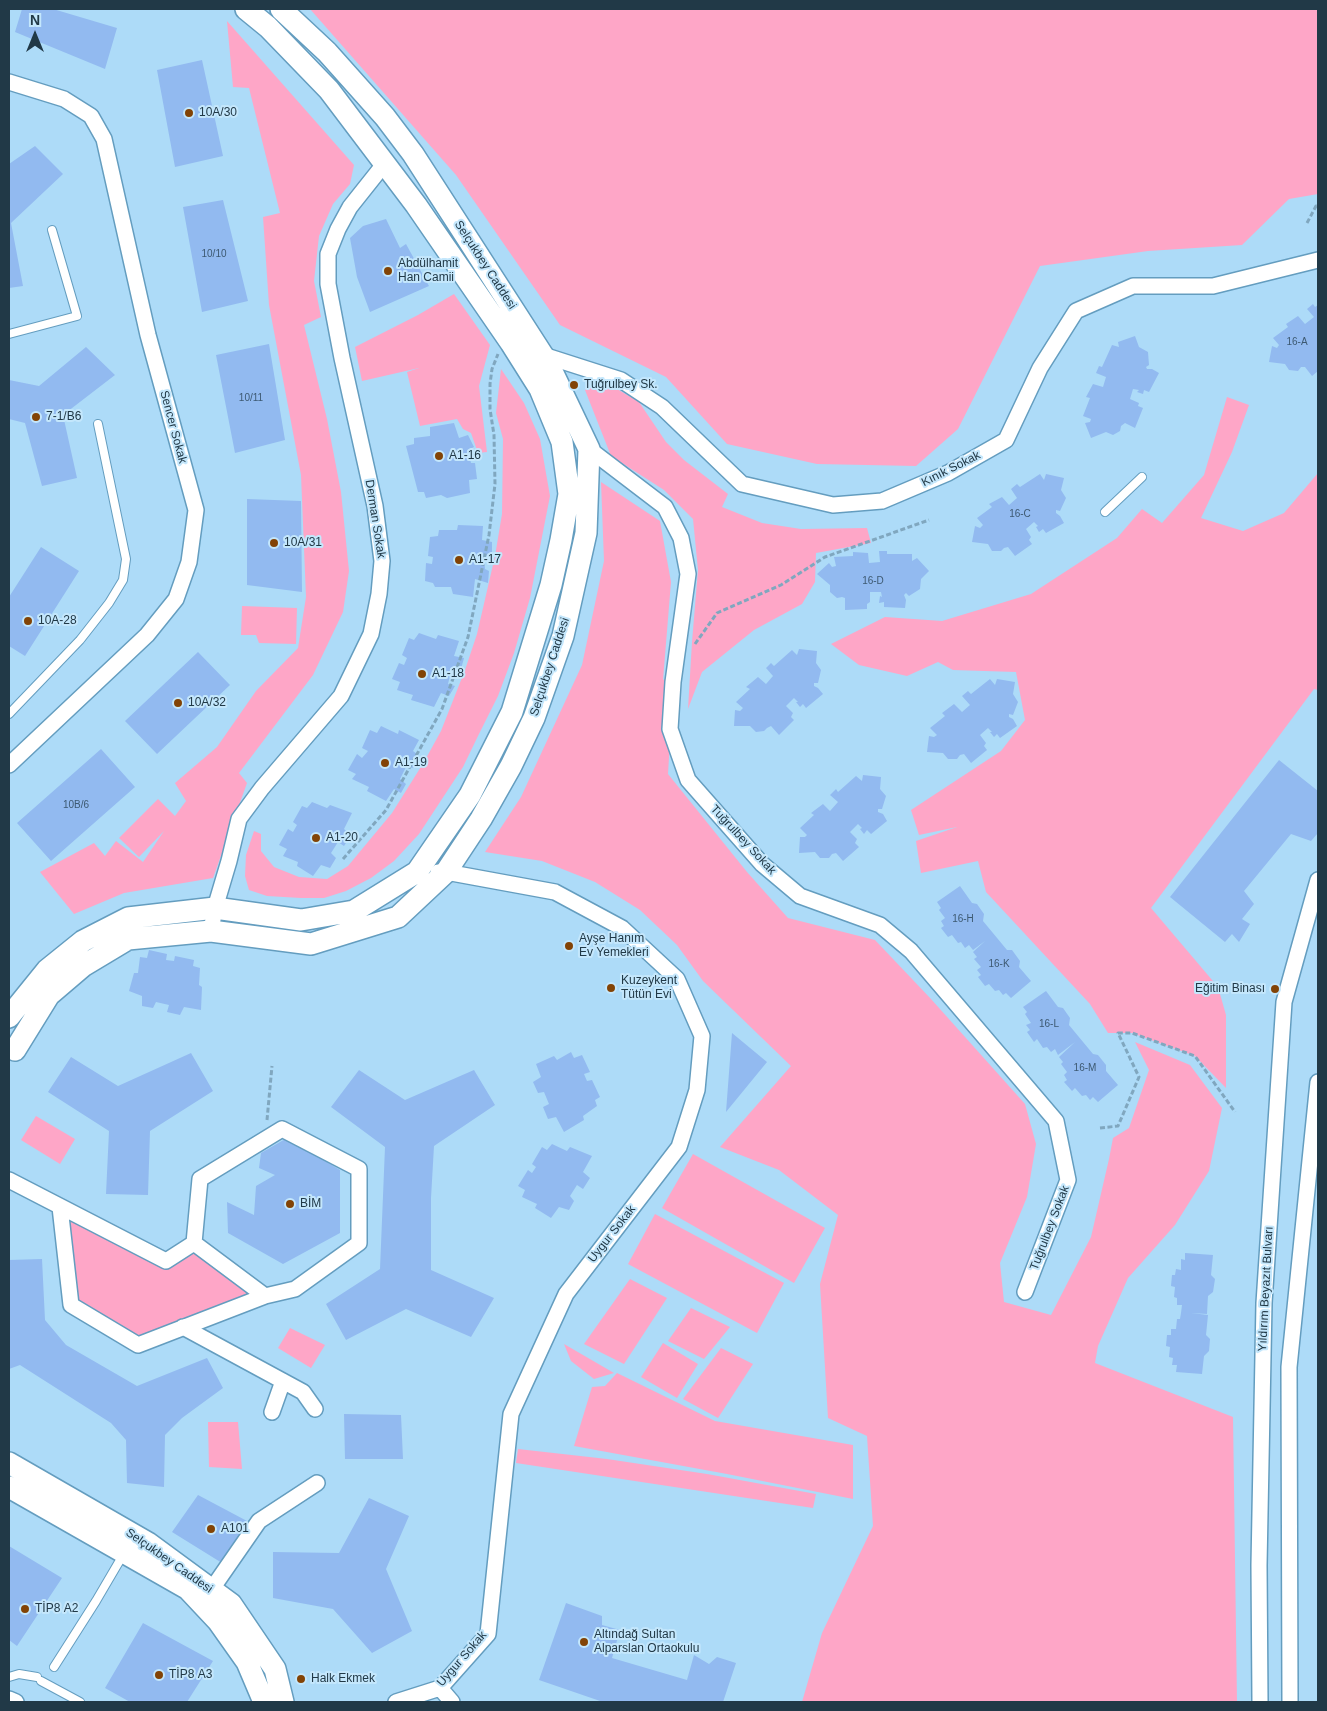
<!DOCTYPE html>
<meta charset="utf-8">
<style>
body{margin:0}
#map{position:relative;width:1327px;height:1711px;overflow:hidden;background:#addbf8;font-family:Arial,sans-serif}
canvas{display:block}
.frame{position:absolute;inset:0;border:10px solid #213947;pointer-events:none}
.north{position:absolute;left:10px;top:10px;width:50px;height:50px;-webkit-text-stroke:4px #c4e7fc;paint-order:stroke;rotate:0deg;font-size:14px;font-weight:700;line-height:20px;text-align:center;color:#213947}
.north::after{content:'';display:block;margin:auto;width:18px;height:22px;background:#213947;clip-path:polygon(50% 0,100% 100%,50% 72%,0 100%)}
</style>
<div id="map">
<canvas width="1327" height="1711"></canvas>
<div class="frame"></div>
<div class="north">N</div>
</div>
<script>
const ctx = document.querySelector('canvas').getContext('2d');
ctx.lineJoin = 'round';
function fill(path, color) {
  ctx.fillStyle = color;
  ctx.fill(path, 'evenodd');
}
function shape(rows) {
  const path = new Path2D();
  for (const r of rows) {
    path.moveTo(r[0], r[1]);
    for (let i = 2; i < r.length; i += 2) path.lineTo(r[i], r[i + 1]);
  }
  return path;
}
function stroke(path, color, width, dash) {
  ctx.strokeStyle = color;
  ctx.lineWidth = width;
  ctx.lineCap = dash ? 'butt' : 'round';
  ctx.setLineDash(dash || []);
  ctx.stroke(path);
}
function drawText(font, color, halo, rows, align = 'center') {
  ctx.font = font + ' Arial,sans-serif';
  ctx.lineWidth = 4;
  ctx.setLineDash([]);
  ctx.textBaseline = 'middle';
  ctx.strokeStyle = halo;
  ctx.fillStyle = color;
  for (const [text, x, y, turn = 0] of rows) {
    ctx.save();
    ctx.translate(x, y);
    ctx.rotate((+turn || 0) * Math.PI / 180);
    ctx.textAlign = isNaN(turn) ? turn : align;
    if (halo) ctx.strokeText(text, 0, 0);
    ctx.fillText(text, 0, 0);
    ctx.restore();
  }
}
fill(shape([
 [310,9,1318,9,1318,194,1289,199,1242,245,1148,251,1040,266,958,429,916,466,817,464,727,444,666,377,560,325,456,175],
 [227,21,354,165,350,184,333,204,319,236,314,281,321,317,304,325,327,419,341,492,349,571,343,612,313,675,239,773,247,783,213,878,124,893,74,914,40,872,94,843,105,856,116,841,143,862,164,831,139,857,119,838,158,799,175,816,186,801,175,783,217,747,256,691,298,648,306,597,301,475,269,305,263,217,280,213,249,88,233,87],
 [454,294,490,345,479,386,487,452,478,453,471,433,463,429,457,419,420,426,407,372,419,368,362,381,355,347,418,315],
 [501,369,524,403,540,439,550,496,530,598,514,653,498,696,478,736,463,767,419,834,394,861,371,878,346,891,324,898,301,898,267,896,249,890,245,876,246,855,254,831,261,834,261,851,274,867,299,877,327,879,348,866,392,813,424,762,441,731,465,670,477,634,495,556,502,514,503,439,496,413],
 [590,386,604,386,617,389,639,402,666,442,684,460,728,494,722,507,762,523,801,529,867,528,871,543,816,553,815,582,802,604,754,630,702,672,688,709,692,642,698,570,693,519,664,490,611,456,585,390],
 [1227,397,1249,405,1232,452,1201,518,1243,531,1284,513,1318,473,1318,690,1314,689,1151,908,1218,987,1226,1015,1226,1088,1195,1056,1132,1033,1108,1033,1090,1004,986,892,978,861,921,873,916,841,957,827,919,835,911,810,1001,751,1025,720,1016,672,953,670,938,662,907,676,859,665,831,644,885,617,942,621,1031,594,1117,538,1142,509,1162,523,1204,475],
 [601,482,660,521,671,582,663,680,674,673,668,774,747,872,788,918,875,940,931,999,1025,1104,1036,1144,1027,1197,1000,1263,1004,1302,1051,1315,1091,1237,1109,1159,1113,1138,1129,1128,1149,1070,1135,1042,1190,1065,1222,1108,1209,1171,1175,1225,1128,1278,1098,1346,1095,1363,1233,1417,1237,1702,802,1702,822,1633,873,1526,867,1436,828,1418,820,1284,838,1215,779,1170,720,1147,791,1066,703,981,677,945,640,910,595,882,542,861,485,852,521,797,582,665,604,561],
 [242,606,297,608,296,644,259,643,256,635,241,635],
 [36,1116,75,1139,60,1164,21,1140],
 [693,1154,825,1228,794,1283,662,1208],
 [60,1207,166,1261,194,1243,265,1296,138,1345,71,1305],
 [655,1214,784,1283,757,1333,628,1264],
 [630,1279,667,1298,624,1364,584,1344],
 [691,1308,730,1327,704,1359,668,1341],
 [290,1328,325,1345,311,1368,278,1348],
 [663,1343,698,1364,677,1398,641,1377],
 [564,1344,614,1373,594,1379,571,1361],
 [721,1348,753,1364,718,1418,683,1399],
 [617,1373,715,1421,853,1445,853,1499,727,1474,574,1446,592,1387,605,1386],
 [208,1422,238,1422,242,1469,209,1467],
 [518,1449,607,1459,707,1474,816,1494,813,1508,516,1463]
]), '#fea6c7');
fill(shape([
 [22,9,53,9,117,28,105,69,15,32],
 [202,60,223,156,175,167,157,70],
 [35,146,63,174,11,223,23,286,9,288,9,164],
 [223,200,248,301,202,312,183,207],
 [386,219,400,248,406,244,429,286,370,312,357,277,350,238,363,226],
 [1313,304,1315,307,1318,305,1318,371,1312,376,1305,367,1301,367,1298,371,1289,370,1285,364,1269,362,1272,346,1277,348,1279,345,1273,338,1288,327,1286,324,1298,316,1305,324,1314,317,1307,309],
 [1135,336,1139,347,1148,352,1149,365,1146,367,1147,369,1152,369,1159,373,1149,392,1144,390,1143,394,1137,392,1139,390,1133,389,1130,399,1139,403,1138,406,1143,408,1135,428,1125,423,1121,426,1120,431,1113,435,1106,432,1091,438,1085,423,1090,422,1091,419,1083,416,1090,398,1086,397,1093,384,1103,387,1106,377,1096,373,1099,366,1102,367,1112,345,1119,347,1118,342],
 [269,344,285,440,235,453,216,355],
 [86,347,115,375,63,415,77,478,42,486,25,423,9,419,9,380,39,386],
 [454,423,459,438,468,435,474,447,468,450,471,463,475,463,477,479,469,480,470,493,447,498,441,495,426,498,424,492,418,492,406,446,414,444,414,438,430,436,430,427],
 [1040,474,1044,480,1046,474,1064,478,1061,490,1066,498,1060,511,1056,510,1056,513,1060,516,1064,523,1046,533,1043,529,1039,532,1036,527,1038,526,1034,522,1026,529,1031,537,1029,540,1032,544,1015,556,1008,547,1004,548,1001,551,992,551,988,544,972,542,975,526,980,528,983,525,977,518,992,507,989,504,1002,497,1009,505,1017,498,1011,489,1017,484,1020,487],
 [247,499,301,501,302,592,247,585],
 [458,525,483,526,482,540,492,542,492,555,484,556,485,569,489,571,488,583,475,579,473,597,453,594,451,587,435,587,433,583,425,581,426,563,432,564,433,557,428,556,430,537,438,536,439,530,457,530],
 [41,547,79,571,25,656,9,646,9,597],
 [879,551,887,551,887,554,912,554,912,561,917,558,929,571,921,579,920,589,909,596,906,593,904,595,906,600,905,608,884,607,884,602,879,603,880,596,882,597,881,592,870,592,870,602,867,604,867,609,845,610,845,598,842,597,837,598,830,592,830,585,817,574,829,563,832,567,836,566,834,557,853,556,853,552,868,553,869,563,880,562],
 [419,633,436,639,438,635,459,641,454,656,464,658,461,669,452,667,448,684,455,686,449,696,441,693,434,707,411,700,413,695,397,690,400,682,392,679,399,663,404,665,407,658,402,655,409,638,414,640],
 [799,649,817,651,816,663,821,670,818,683,814,683,814,686,818,688,823,694,806,708,803,704,800,707,796,702,798,702,794,698,786,706,793,713,791,717,794,720,779,735,771,726,767,728,764,731,756,732,750,726,734,726,735,710,740,711,743,708,736,702,750,689,746,687,758,677,766,684,773,676,766,668,771,663,774,666,792,650,797,655],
 [198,652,230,685,157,754,125,721],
 [990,679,995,685,997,679,1015,682,1013,694,1018,702,1013,715,1009,714,1009,717,1013,719,1017,726,1000,738,997,734,994,737,990,732,992,732,988,728,980,735,986,743,984,746,987,750,971,763,964,754,960,755,957,759,948,759,943,753,927,752,929,736,934,737,937,735,930,728,945,716,942,713,954,704,962,712,970,705,962,696,968,691,971,694],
 [381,726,398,734,399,730,419,740,413,751,421,757,415,768,406,767,400,779,406,784,401,793,394,789,386,801,367,791,369,787,352,779,356,774,348,770,357,754,362,758,368,751,362,748,370,730,377,733],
 [101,749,135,787,51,861,17,823],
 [1279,760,1318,791,1318,833,1311,841,1291,834,1244,891,1254,904,1242,919,1250,924,1239,942,1232,934,1225,942,1170,897],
 [863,775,881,777,880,789,886,796,882,809,878,809,878,812,883,814,887,821,871,834,867,830,864,834,860,829,862,828,858,824,850,832,857,839,855,843,859,847,843,861,836,853,832,854,829,858,820,858,815,852,799,853,800,837,805,837,807,835,800,828,814,815,811,813,823,804,830,811,838,802,830,795,836,789,838,792,856,776,862,781],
 [312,802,327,808,330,805,352,813,344,829,351,835,344,846,338,842,331,853,336,858,330,868,321,865,313,876,297,866,298,862,283,856,287,849,279,845,288,829,293,832,297,825,293,822,302,806,307,808],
 [960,886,972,903,977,904,984,914,983,921,1007,950,1012,950,1020,961,1019,967,1031,981,1011,998,1006,993,1003,995,999,990,995,991,989,984,985,986,978,977,981,975,977,970,981,967,974,959,977,957,973,952,985,941,973,950,969,945,965,948,961,942,958,943,952,935,948,937,941,928,944,926,941,921,945,918,939,910,941,908,937,902],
 [149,950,167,954,166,960,174,961,175,956,194,960,193,966,200,968,199,985,202,987,201,1010,184,1007,180,1015,167,1012,169,1005,156,1002,153,1008,142,1006,142,996,129,991,134,973,138,973,140,957,147,958],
 [1046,991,1058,1007,1063,1008,1070,1018,1069,1025,1093,1054,1098,1055,1106,1065,1106,1071,1118,1085,1098,1102,1093,1097,1090,1100,1086,1095,1082,1096,1075,1088,1072,1091,1064,1082,1067,1080,1064,1075,1067,1072,1061,1064,1063,1062,1059,1057,1075,1042,1058,1055,1055,1049,1051,1052,1047,1047,1043,1048,1037,1039,1034,1042,1027,1032,1030,1030,1026,1025,1031,1023,1025,1014,1027,1012,1023,1007],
 [732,1033,767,1062,726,1112],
 [571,1052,574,1058,582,1055,590,1072,584,1074,587,1081,592,1080,600,1097,595,1100,597,1106,583,1116,584,1120,564,1132,556,1117,548,1119,543,1107,549,1104,544,1092,538,1093,533,1082,541,1077,536,1064,554,1056,557,1060],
 [191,1053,213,1091,150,1131,148,1195,106,1194,109,1131,48,1092,71,1057,118,1086],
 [359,1070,405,1100,474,1070,495,1105,434,1146,431,1198,431,1270,494,1298,471,1337,406,1309,346,1340,326,1304,380,1269,385,1147,331,1107],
 [287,1138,340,1170,340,1233,283,1264,228,1233,227,1202,254,1215,256,1186,275,1175,259,1168,261,1153],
 [552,1144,567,1151,570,1147,592,1156,583,1172,590,1178,583,1189,577,1185,570,1196,574,1201,569,1210,559,1207,551,1218,535,1208,537,1204,522,1197,525,1190,518,1186,528,1170,532,1173,536,1167,532,1164,542,1147,547,1150],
 [1185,1253,1213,1255,1211,1275,1215,1279,1213,1292,1208,1296,1207,1314,1191,1313,1208,1315,1206,1335,1210,1339,1209,1351,1204,1356,1202,1374,1176,1372,1177,1365,1172,1365,1173,1358,1169,1357,1170,1347,1166,1346,1167,1335,1171,1335,1171,1329,1176,1329,1177,1319,1180,1319,1181,1313,1182,1305,1177,1305,1177,1298,1174,1297,1175,1287,1171,1286,1172,1275,1175,1275,1176,1269,1181,1270,1181,1259,1185,1260],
 [42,1259,45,1320,66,1345,137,1386,207,1358,223,1388,182,1418,165,1435,164,1487,127,1483,126,1440,111,1423,20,1365,9,1369,9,1260],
 [344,1414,401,1415,403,1459,345,1459],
 [198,1495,247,1521,222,1563,172,1532],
 [369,1498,409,1516,386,1569,412,1631,372,1653,333,1609,273,1598,273,1552,339,1553],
 [9,1546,62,1578,17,1646,9,1640],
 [566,1603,602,1616,602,1625,620,1630,612,1658,687,1680,694,1655,709,1664,717,1657,736,1663,723,1702,603,1702,539,1680],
 [143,1623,213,1661,187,1702,130,1702,105,1688]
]), '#92baf0');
const lane = shape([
 [9,334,77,316,52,230],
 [1105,512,1142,477],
 [9,714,80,640,109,603,123,580,126,559,98,424],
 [54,1667,96,1601,123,1555],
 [9,1677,19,1674,37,1677],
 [41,1681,80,1702]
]);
const street = shape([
 [9,82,64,99,91,116,104,139,148,335,196,510,189,562,176,599,147,635,9,765],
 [543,355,621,380,662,407,742,484,833,505,882,501,948,473,1006,440,1040,368,1076,311,1133,286,1213,286,1318,260],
 [589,449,665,507,681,538,688,574,673,682,670,729,688,780,762,864,800,896,880,925,911,951,1056,1121,1068,1180,1025,1292],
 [211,931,215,908,229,861,239,819,262,788,341,696,371,634,379,594,382,561,375,506,342,358,328,284,328,254,338,229,350,207,385,163],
 [282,1129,359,1169,359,1243,295,1289,265,1296,194,1243,200,1179,282,1129],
 [9,1180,166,1261,194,1243],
 [60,1207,71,1305,138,1345,265,1296],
 [183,1327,303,1392,315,1409],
 [272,1412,283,1381],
 [207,1596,259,1521,317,1483],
 [440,1688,452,1702],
 [9,1699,16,1702],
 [396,1702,440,1688,488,1634,511,1414,566,1294,679,1147,697,1090,702,1036,677,979,622,928,555,892,446,872,438,872],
 [1260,1702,1259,1565,1264,1303,1284,1002,1318,880],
 [1290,1702,1289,1367,1318,1082]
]);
const secondary = shape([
 [9,1017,47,970,83,941,128,918,215,908,301,920,354,911,417,872,470,795,512,712,551,585,561,540,569,494,562,442,540,389,511,343,416,205,329,90,268,27,246,9],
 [15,1050,49,995,83,966,128,939,211,931,311,944,398,917,446,872,481,819,511,766,534,718,563,636,586,533,589,449,549,365,413,154,385,117,327,52,281,9],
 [9,1463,148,1543,231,1604,275,1669,283,1702],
 [9,1487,188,1589,218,1621,247,1662,264,1702]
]);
stroke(lane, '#649dbf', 10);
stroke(street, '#649dbf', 18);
stroke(secondary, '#649dbf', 24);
stroke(shape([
 [1307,223,1316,206,1318,206],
 [695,644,717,613,781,585,825,557,929,520],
 [343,859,386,810,442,709,468,637,489,535,495,484,494,435,490,409,490,384,492,369,498,354],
 [267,1120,272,1066],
 [1100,1128,1118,1126,1139,1077,1118,1033,1132,1033,1195,1056,1235,1112]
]), '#80a7bf', 3, [5, 2.5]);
stroke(lane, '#fff', 8);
stroke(street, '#fff', 15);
stroke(secondary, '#fff', 21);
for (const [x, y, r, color] of [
 [189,113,5,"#824306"],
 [388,271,5,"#824306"],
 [574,385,5,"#824306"],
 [36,417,5,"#824306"],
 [439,456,5,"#824306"],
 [274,543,5,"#824306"],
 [459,560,5,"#824306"],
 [28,621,5,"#824306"],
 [422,674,5,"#824306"],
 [178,703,5,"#824306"],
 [385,763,5,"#824306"],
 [316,838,5,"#824306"],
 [569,946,5,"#824306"],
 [611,988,5,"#824306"],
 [1275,989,5,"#824306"],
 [290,1204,5,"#824306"],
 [211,1529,5,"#824306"],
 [25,1609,5,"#824306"],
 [584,1642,5,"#824306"],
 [159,1675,5,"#824306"],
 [301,1679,5,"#824306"]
]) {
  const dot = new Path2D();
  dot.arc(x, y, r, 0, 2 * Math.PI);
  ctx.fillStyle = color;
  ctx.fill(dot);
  stroke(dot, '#c4e7fc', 2);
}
drawText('10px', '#3d5971', null, [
 ["10/10",214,254],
 ["16-A",1297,342],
 ["10/11",251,398],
 ["16-C",1020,514],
 ["16-D",873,581],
 ["10B/6",76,805],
 ["16-H",963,919],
 ["16-K",999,964],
 ["16-L",1049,1024],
 ["16-M",1085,1068]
]);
drawText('12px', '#213947', '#c4e7fc', [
 ["10A/30",199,113],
 ["Abdülhamit",398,264],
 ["Han Camii",398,278],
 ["Tuğrulbey Sk.",584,385],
 ["7-1/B6",46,417],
 ["A1-16",449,456],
 ["10A/31",284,543],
 ["A1-17",469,560],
 ["10A-28",38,621],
 ["A1-18",432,674],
 ["10A/32",188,703],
 ["A1-19",395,763],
 ["A1-20",326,838],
 ["Ayşe Hanım",579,939],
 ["Ev Yemekleri",579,953],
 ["Kuzeykent",621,981],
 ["Tütün Evi",621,995],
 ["Eğitim Binası",1265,989,"right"],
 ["BİM",300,1204],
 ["A101",221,1529],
 ["TİP8 A2",35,1609],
 ["Altındağ Sultan",594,1635],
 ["Alparslan Ortaokulu",594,1649],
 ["TİP8 A3",169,1675],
 ["Halk Ekmek",311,1679]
], 'left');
drawText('12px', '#213947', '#c4e7fc', [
 ["Selçukbey Caddesi",485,265,57],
 ["Sencer Sokak",173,427,75],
 ["Kınık Sokak",951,469,-27],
 ["Derman Sokak",375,519,81],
 ["Selçukbey Caddesi",550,667,-72],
 ["Tuğrulbey Sokak",743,840,47],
 ["Tuğrulbey Sokak",1050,1228,-69],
 ["Uygur Sokak",612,1234,-52],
 ["Yıldırım Beyazıt Bulvarı",1266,1289,-87],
 ["Selçukbey Caddesi",169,1561,35],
 ["Uygur Sokak",462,1659,-49]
]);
</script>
